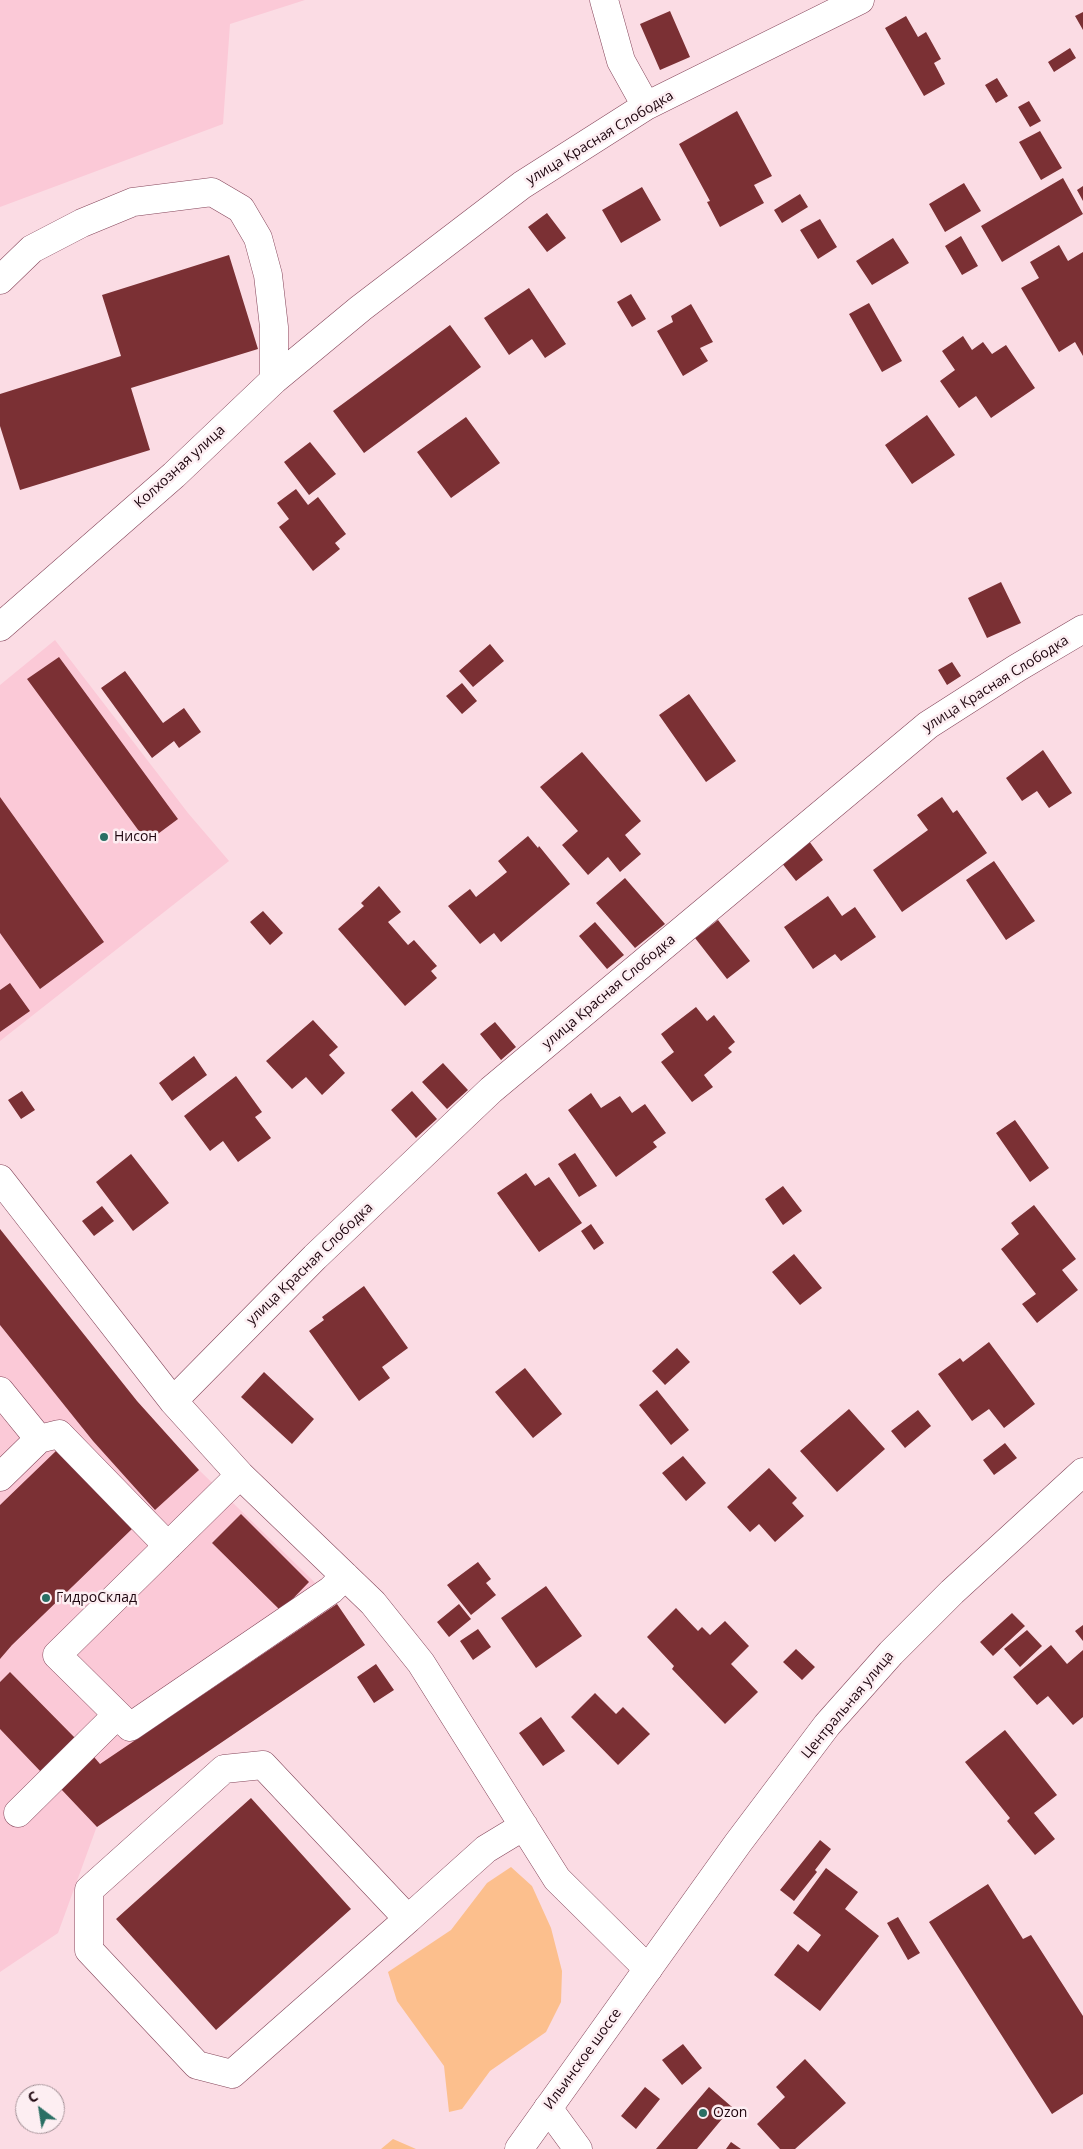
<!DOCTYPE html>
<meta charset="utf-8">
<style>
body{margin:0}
#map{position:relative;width:1083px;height:2149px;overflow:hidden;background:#fbdce4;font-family:"Open Sans",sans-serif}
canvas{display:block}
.north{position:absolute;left:15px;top:2084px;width:50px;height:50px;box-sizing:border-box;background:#fdeef2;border:1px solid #a39197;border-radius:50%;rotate:329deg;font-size:14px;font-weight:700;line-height:20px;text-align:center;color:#1d050e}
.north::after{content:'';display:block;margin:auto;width:18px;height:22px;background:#2a6f64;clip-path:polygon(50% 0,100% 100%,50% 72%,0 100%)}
</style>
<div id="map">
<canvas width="1083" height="2149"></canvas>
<div class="north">С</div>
</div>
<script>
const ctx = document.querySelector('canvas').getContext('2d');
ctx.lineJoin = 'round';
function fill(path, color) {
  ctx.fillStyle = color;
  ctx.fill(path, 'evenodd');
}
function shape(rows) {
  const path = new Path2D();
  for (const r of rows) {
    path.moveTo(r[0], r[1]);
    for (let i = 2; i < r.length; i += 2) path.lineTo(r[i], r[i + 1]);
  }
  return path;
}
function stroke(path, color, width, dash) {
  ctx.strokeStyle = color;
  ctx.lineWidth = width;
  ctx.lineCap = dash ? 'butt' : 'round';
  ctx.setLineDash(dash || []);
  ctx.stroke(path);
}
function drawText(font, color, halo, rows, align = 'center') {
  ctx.font = font + ' "Open Sans",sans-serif';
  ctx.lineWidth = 5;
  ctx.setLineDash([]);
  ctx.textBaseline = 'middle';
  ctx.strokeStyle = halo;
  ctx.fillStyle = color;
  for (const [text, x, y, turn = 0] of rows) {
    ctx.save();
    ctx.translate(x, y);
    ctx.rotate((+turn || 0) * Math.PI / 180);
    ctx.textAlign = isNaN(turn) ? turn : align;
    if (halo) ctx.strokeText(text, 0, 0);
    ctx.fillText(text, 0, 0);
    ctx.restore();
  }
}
fill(shape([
 [0,0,305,0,230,24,223,124,0,207],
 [55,640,188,813,229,861,0,1041,0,685],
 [0,1229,137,1401,199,1470,337,1604,365,1645,97,1826,58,1933,0,1972]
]), '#fbc9d7');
fill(shape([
 [511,1867,532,1886,551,1928,562,1971,561,2002,546,2032,490,2071,462,2109,449,2112,444,2066,397,2001,388,1972,451,1930,487,1883],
 [393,2139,416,2149,381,2149]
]), '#fcbf8d');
fill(shape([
 [670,11,690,57,660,70,640,24],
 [1083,12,1083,30,1075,16],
 [906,16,918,37,926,32,941,59,934,63,945,84,924,96,885,28],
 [1070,48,1076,58,1054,72,1048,62],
 [997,78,1008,96,996,103,985,85],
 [1029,101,1041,121,1030,127,1018,107],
 [737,111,772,176,754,185,764,203,720,227,707,202,710,201,679,144],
 [1040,131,1062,168,1041,180,1019,142],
 [1063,178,1083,214,1002,262,981,226],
 [964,183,981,211,945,232,929,204],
 [1083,186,1083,201,1077,190],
 [642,187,661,220,621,243,602,210],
 [800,194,808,207,782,223,774,210],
 [547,213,566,238,547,252,528,227],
 [820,219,837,247,818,259,800,230],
 [961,236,978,266,962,275,945,246],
 [893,238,909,263,872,285,856,261],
 [1059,245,1068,261,1083,252,1083,356,1075,342,1059,352,1021,288,1039,278,1030,262],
 [229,255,258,349,131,388,150,450,20,490,0,426,0,394,121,356,102,295],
 [529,288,566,344,545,358,532,339,509,355,484,318],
 [631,294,646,319,632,327,617,302],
 [869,303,902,361,882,372,849,314],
 [691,304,713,342,700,348,708,361,683,376,657,331,673,322,671,316],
 [450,325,481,367,364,453,333,411],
 [963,336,972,350,983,342,992,354,1006,345,1035,388,991,418,976,396,959,408,940,381,955,370,942,351],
 [927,415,955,455,912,484,885,445],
 [466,417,500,463,451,498,417,452],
 [310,442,336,474,309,495,284,462],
 [296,489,308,505,318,497,346,534,335,543,340,549,313,571,279,527,289,519,277,503],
 [1001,582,1021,623,987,638,968,598],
 [490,644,504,661,473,687,459,671],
 [59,657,178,819,147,842,27,679],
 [952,662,961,676,947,685,938,670],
 [125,671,163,723,184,708,201,732,179,748,174,741,152,758,101,688],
 [462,683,477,701,462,714,446,696],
 [689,694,736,761,706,782,659,715],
 [1043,750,1072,793,1049,808,1037,791,1022,801,1006,778],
 [582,752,641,821,625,835,641,854,620,872,608,857,588,875,562,845,578,831,540,787],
 [0,797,104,942,40,989,0,933],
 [942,797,953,813,957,810,987,853,902,912,873,870,928,830,917,815],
 [528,836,538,848,539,846,570,884,501,942,494,933,480,944,448,906,470,889,476,897,507,872,498,861],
 [809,841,823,860,796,881,781,862],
 [994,861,1035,921,1006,940,966,880],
 [625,878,665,924,635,948,596,903],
 [379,886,401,912,388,922,408,945,414,940,437,966,431,971,437,978,405,1006,338,929,364,906,361,903],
 [828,896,842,916,855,907,876,937,841,961,835,954,813,969,784,927],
 [263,911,283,933,270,945,250,922],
 [718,920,750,961,727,979,695,938],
 [595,922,624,955,607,969,579,936],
 [10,983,30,1011,0,1032,0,990],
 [696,1007,707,1021,714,1015,735,1042,728,1048,732,1052,704,1075,713,1087,692,1102,661,1062,674,1052,661,1034],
 [313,1020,338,1047,329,1055,345,1073,322,1095,306,1077,292,1089,266,1061],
 [495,1022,516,1047,501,1060,480,1034],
 [194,1056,207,1075,172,1101,159,1083],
 [443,1063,468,1090,447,1109,422,1082],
 [236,1076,262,1112,255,1117,271,1138,238,1162,223,1141,210,1151,184,1116],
 [22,1091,35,1110,21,1119,8,1100],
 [412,1091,437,1119,416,1138,391,1110],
 [591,1093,601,1108,620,1096,632,1113,645,1104,666,1133,653,1142,657,1147,616,1177,568,1110],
 [1015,1120,1049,1168,1030,1182,996,1133],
 [575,1153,597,1186,579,1197,558,1164],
 [131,1154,169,1203,133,1231,96,1182],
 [526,1173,535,1186,549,1177,582,1223,539,1252,497,1193],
 [783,1186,802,1211,783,1225,765,1199],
 [1034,1205,1076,1259,1062,1270,1078,1290,1037,1323,1022,1304,1036,1294,1001,1249,1019,1234,1011,1223],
 [102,1206,114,1221,94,1236,82,1221],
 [591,1224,604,1243,594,1250,581,1231],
 [0,1229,137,1401,199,1470,155,1510,93,1441,0,1325],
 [794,1254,822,1288,800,1305,772,1272],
 [364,1286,408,1348,382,1367,390,1378,359,1401,309,1331,324,1320,322,1317],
 [989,1342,1035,1404,1004,1428,989,1409,972,1421,938,1374,960,1358,963,1362],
 [677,1348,690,1362,665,1385,652,1371],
 [525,1368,562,1414,533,1438,495,1392],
 [264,1372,314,1419,292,1444,241,1397],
 [657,1390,689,1430,671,1445,639,1405],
 [849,1409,885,1449,837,1492,800,1451],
 [918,1410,931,1426,905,1448,891,1431],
 [1005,1443,1017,1458,994,1475,983,1460],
 [57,1450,133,1528,12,1645,0,1659,0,1505],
 [683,1456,706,1483,686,1501,662,1473],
 [769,1468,797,1498,792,1503,804,1516,775,1542,759,1524,750,1532,727,1507],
 [241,1514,309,1582,281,1611,212,1543],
 [478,1562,491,1579,486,1583,496,1595,471,1615,447,1585],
 [546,1586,582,1636,536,1668,501,1618],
 [337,1604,365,1645,97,1827,61,1789,94,1757,100,1764],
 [459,1604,471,1619,449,1637,437,1622],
 [676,1608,698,1631,702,1627,710,1635,725,1621,749,1646,731,1664,758,1692,725,1724,672,1669,674,1666,647,1637],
 [1012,1613,1025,1626,993,1656,980,1642],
 [1083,1625,1083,1641,1075,1631],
 [478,1629,491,1647,473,1660,460,1641],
 [1027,1630,1042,1646,1020,1667,1004,1649],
 [1051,1645,1067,1664,1083,1650,1083,1717,1073,1725,1048,1696,1037,1705,1013,1677],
 [796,1649,815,1667,802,1680,783,1662],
 [376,1664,394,1690,374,1703,357,1677],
 [10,1672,76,1739,42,1773,0,1729,0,1682],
 [595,1693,616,1714,623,1707,650,1734,618,1765,571,1717],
 [541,1717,565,1751,543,1766,519,1733],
 [1005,1730,1057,1795,1034,1813,1055,1839,1035,1855,1007,1821,1010,1818,965,1762],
 [251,1798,351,1909,216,2030,116,1919],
 [820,1840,831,1849,815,1870,817,1872,794,1901,780,1890],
 [826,1868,858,1892,845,1909,879,1936,820,2011,774,1975,798,1944,808,1952,821,1935,793,1913],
 [988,1884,1023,1939,1031,1935,1083,2016,1083,2094,1052,2114,929,1922],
 [898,1917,920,1953,908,1960,887,1923],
 [683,2044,702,2068,682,2085,662,2060],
 [805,2059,846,2103,795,2149,780,2149,757,2124,785,2097,776,2087],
 [645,2087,660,2099,636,2129,621,2116],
 [709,2087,732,2107,697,2149,656,2149],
 [731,2142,741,2149,726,2149]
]), '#7b3034');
const minor = shape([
 [604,0,621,61,646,106],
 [0,280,32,249,82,223,133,202,212,192,241,209,258,238,268,275,274,327,274,380],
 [0,627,174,475,274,380,361,308,522,185,646,106,860,0],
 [0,1179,173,1401,240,1475,373,1603,421,1663,557,1879,648,1969],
 [0,1391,39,1439],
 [173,1401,315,1257,491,1090,928,725,1017,668,1083,629],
 [240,1475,57,1655,130,1727,331,1590,345,1576],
 [0,1477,39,1439,59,1434,168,1546],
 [263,1765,408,1919,232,2074,197,2065,89,1950,89,1890,224,1769,263,1765],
 [18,1813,117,1715],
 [408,1919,486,1849,524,1826],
 [548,2108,578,2149]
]);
const major = shape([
 [519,2149,738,1843,827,1725,891,1653,952,1592,1083,1472]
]);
stroke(minor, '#85465b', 29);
stroke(major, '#85465b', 29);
stroke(minor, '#fff', 28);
stroke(major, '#fff', 28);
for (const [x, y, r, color] of [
 [104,837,5,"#2a6f64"],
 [46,1598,5,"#2a6f64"],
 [703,2113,5,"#2a6f64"]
]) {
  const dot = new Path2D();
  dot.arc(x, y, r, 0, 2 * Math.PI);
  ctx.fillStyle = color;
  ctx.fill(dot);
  stroke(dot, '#fdeef2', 2);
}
drawText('14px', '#1d050e', '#fdeef2', [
 ["улица Красная Слободка",600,138,-31],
 ["Колхозная улица",180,467,-42],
 ["улица Красная Слободка",996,684,-32],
 ["улица Красная Слободка",609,992,-40],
 ["улица Красная Слободка",310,1264,-44],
 ["Центральная улица",848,1705,-50],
 ["Ильинское шоссе",583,2059,-54]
]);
drawText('14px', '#1d050e', '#fdeef2', [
 ["Нисон",114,837],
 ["ГидроСклад",56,1598],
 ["Ozon",713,2113]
], 'left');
</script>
